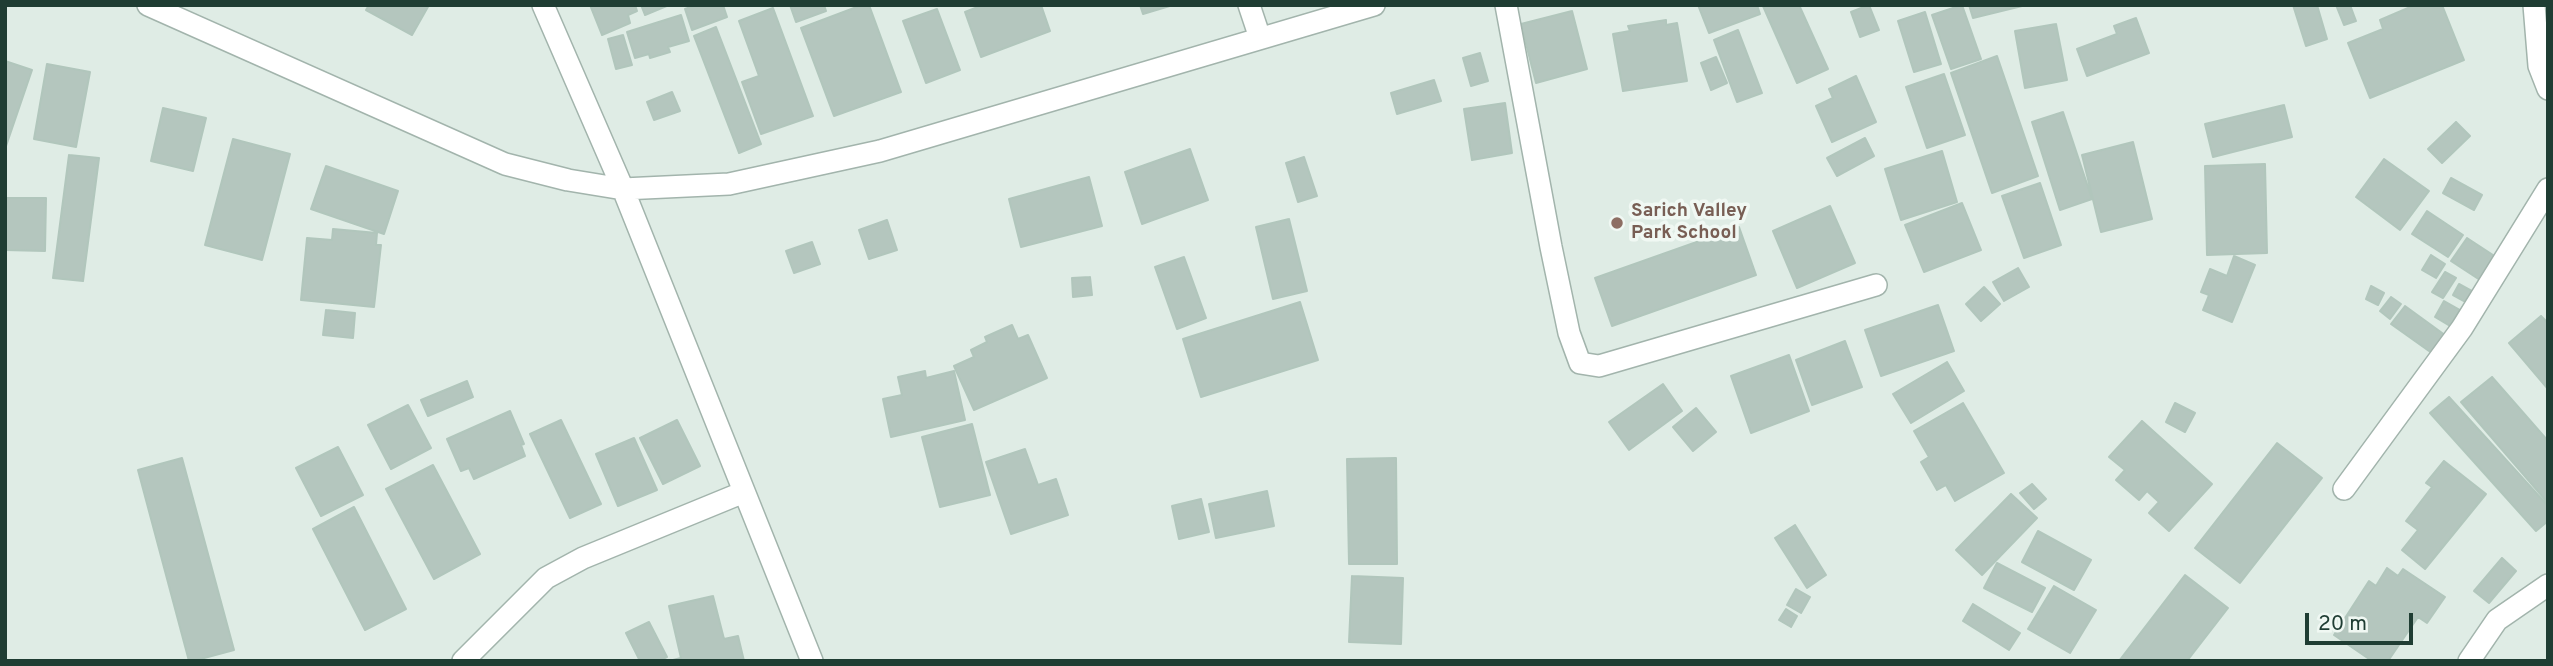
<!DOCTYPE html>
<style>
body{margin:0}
#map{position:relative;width:2553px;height:666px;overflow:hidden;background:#dfece5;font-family:Overpass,sans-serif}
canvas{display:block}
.frame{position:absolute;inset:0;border:7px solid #1f3d33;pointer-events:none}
.scale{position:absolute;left:2305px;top:613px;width:108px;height:32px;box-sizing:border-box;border:4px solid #1f3d33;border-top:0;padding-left:9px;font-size:21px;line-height:24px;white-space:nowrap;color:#1f3d33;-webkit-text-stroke:5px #f0f8f3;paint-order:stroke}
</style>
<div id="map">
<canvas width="2553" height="666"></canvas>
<div class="frame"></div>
<div class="scale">20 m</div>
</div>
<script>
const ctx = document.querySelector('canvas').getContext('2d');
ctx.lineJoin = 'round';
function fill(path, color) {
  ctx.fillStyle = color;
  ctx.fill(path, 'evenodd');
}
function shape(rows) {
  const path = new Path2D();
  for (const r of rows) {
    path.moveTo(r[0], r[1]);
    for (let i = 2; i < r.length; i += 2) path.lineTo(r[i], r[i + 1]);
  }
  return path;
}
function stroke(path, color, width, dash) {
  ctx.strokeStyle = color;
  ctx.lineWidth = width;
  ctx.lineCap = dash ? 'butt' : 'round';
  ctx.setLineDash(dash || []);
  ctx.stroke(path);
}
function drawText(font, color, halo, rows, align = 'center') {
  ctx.font = font + ' Overpass,sans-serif';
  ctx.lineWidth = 7;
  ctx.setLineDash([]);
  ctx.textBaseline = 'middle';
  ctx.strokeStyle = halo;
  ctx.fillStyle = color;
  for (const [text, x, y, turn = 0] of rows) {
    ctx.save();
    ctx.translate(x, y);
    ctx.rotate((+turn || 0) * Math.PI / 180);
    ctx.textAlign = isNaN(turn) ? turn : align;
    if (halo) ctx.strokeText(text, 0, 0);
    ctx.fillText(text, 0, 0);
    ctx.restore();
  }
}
const building = shape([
 [369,5,429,5,412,35,366,10,369,5],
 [590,5,635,5,637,11,628,15,630,23,602,35,590,5],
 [641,5,669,5,645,15,641,5],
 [696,5,723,5,727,17,692,30,685,9,696,5],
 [790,5,824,5,826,11,796,22,790,5],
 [862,5,869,5,901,92,834,116,801,28,862,5],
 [983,5,1041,5,1050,31,981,57,965,12,983,5],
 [1140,5,1173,5,1143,14,1140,5],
 [1698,5,1757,5,1760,14,1709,33,1698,5],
 [1799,5,1828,69,1797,83,1763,6,1799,5],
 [1869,5,1879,30,1860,37,1851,12,1869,5],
 [1962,5,1981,59,1951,69,1932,15,1962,5],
 [1969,5,2022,5,2022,6,1973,18,1969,5],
 [2293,5,2317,5,2327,39,2306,46,2293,5],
 [2336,5,2350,5,2356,21,2344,25,2336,5],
 [2415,5,2442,5,2464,60,2370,98,2348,43,2383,29,2380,20,2415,5],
 [773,8,813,116,761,134,742,82,759,76,739,21,773,8],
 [937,9,960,70,926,83,903,21,937,9],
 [1572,11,1587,69,1536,83,1521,24,1572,11],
 [1925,12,1941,64,1914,72,1898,21,1925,12],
 [681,15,689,41,668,47,670,52,650,58,649,54,635,58,627,32,681,15],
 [2136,18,2149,53,2087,76,2077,49,2117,34,2114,26,2136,18],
 [1666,20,1666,25,1677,23,1687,81,1623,91,1613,34,1630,31,1628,26,1666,20],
 [2056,24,2067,80,2025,88,2015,31,2056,24],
 [716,27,761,144,739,153,694,36,716,27],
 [1738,30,1762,93,1737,102,1714,40,1738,30],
 [623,35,632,65,616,69,608,39,623,35],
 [1480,53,1488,81,1471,86,1463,58,1480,53],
 [1997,56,2038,176,1992,193,1951,73,1997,56],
 [1716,57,1727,83,1711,90,1701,63,1716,57],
 [5,61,32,70,5,149,5,61],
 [47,64,90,72,76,147,34,139,47,64],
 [1944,74,1965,135,1927,148,1906,87,1944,74],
 [1856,76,1876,122,1832,142,1816,106,1833,98,1829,89,1856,76],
 [1434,80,1441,101,1397,114,1391,93,1434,80],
 [672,92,680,111,654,120,647,102,672,92],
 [1505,103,1512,153,1472,160,1464,109,1505,103],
 [2284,105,2292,137,2213,157,2205,124,2284,105],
 [163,108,206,118,193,171,151,161,163,108],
 [2063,112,2092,199,2060,210,2032,122,2063,112],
 [2456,122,2470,136,2442,163,2428,149,2456,122],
 [1865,138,1874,156,1837,176,1827,158,1865,138],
 [233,139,290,154,262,260,205,245,233,139],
 [2133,142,2152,219,2101,232,2082,155,2133,142],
 [1190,149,1208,200,1142,224,1125,172,1190,149],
 [1942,151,1957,202,1901,220,1885,169,1942,151],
 [69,155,99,158,83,281,53,278,69,155],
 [1304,157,1317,196,1298,202,1286,163,1304,157],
 [2384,159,2429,191,2400,230,2356,197,2384,159],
 [2265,164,2267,253,2207,255,2205,166,2265,164],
 [326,166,398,191,384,234,311,209,326,166],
 [1089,177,1102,226,1021,247,1009,199,1089,177],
 [2451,178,2482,195,2474,210,2443,193,2451,178],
 [2040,183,2061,245,2024,258,2002,196,2040,183],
 [5,198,46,198,45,251,5,250,5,198],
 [1962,203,1981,250,1924,272,1905,225,1962,203],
 [1830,206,1855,263,1797,288,1773,231,1830,206],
 [2427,211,2463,235,2448,257,2412,234,2427,211],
 [1289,219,1307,291,1273,299,1256,227,1289,219],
 [887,220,897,250,869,259,859,230,887,220],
 [1739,227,1756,275,1612,326,1595,278,1739,227],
 [333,229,377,233,376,245,381,245,374,307,301,300,307,238,332,240,333,229],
 [2467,238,2496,257,2480,280,2451,261,2467,238],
 [812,242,820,264,794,273,786,251,812,242],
 [2431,255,2445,264,2436,278,2422,270,2431,255],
 [2234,256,2255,265,2232,322,2203,310,2209,295,2201,292,2210,269,2227,276,2234,256],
 [1184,257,1206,318,1177,329,1155,267,1184,257],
 [2018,268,2029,287,2004,301,1993,282,2018,268],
 [2445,272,2456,278,2443,298,2432,292,2445,272],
 [1090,277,1092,295,1073,297,1072,278,1090,277],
 [2459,284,2479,295,2473,306,2453,295,2459,284],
 [2371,286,2384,293,2378,305,2366,299,2371,286],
 [1984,287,2000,304,1981,321,1966,304,1984,287],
 [2391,297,2401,304,2390,319,2380,311,2391,297],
 [2444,301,2460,310,2450,326,2435,317,2444,301],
 [1300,302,1318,360,1201,397,1183,339,1300,302],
 [1938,305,1954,351,1881,376,1865,330,1938,305],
 [2405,306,2449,338,2436,356,2391,324,2405,306],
 [326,310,355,313,353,338,323,335,326,310],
 [2541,316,2548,323,2548,389,2509,343,2541,316],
 [1012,325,1018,339,1028,335,1047,378,974,410,954,366,974,357,971,350,987,342,985,337,1012,325],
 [1845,341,1862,387,1812,405,1796,360,1845,341],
 [1789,355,1809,411,1751,433,1731,376,1789,355],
 [1947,362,1964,391,1911,423,1893,394,1947,362],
 [925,371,926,378,954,371,965,420,891,437,883,399,902,395,898,377,925,371],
 [2492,377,2548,441,2548,503,2461,402,2492,377],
 [467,381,473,397,428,416,421,400,467,381],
 [1663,384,1682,411,1629,450,1609,422,1663,384],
 [2449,397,2548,506,2548,521,2536,531,2430,413,2449,397],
 [1963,403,2004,473,1955,501,1946,485,1937,490,1921,462,1929,457,1914,431,1963,403],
 [2175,403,2195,413,2185,432,2166,422,2175,403],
 [408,405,431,448,391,469,368,425,408,405],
 [1696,408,1716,432,1693,451,1673,427,1696,408],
 [510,411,524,444,521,445,525,456,474,479,469,468,461,471,447,439,510,411],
 [561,420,601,504,570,518,530,434,561,420],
 [677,420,700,466,663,484,640,438,677,420],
 [2142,421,2212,484,2169,531,2149,513,2159,502,2147,491,2139,500,2116,480,2125,470,2109,457,2142,421],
 [972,424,990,495,940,507,922,437,972,424],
 [634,438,657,490,618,506,596,454,634,438],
 [2277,443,2322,478,2240,583,2195,548,2277,443],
 [338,447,363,495,321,516,296,468,338,447],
 [1025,449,1038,485,1056,479,1068,515,1011,534,986,462,1025,449],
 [182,458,234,650,193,661,189,661,138,470,182,458],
 [1396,458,1397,564,1349,564,1347,459,1396,458],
 [2444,461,2486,494,2425,569,2402,550,2418,530,2406,521,2432,487,2426,483,2444,461],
 [433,465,480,554,434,579,386,489,433,465],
 [2032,484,2046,499,2034,509,2020,493,2032,484],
 [1267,491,1274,526,1216,538,1209,504,1267,491],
 [2011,494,2037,518,1982,575,1956,550,2011,494],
 [1201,499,1209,532,1179,539,1172,506,1201,499],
 [354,507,406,609,365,630,313,529,354,507],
 [1795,525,1826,575,1807,588,1775,538,1795,525],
 [2038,531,2091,560,2074,590,2022,562,2038,531],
 [2502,558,2516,571,2489,603,2474,591,2502,558],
 [1997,563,2045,588,2032,612,1984,588,1997,563],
 [2387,568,2398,576,2403,569,2445,597,2427,623,2418,617,2388,661,2372,661,2334,635,2369,581,2376,586,2387,568],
 [2185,575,2228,608,2187,661,2119,661,2185,575],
 [1352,576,1403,578,1401,644,1349,642,1352,576],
 [2054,586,2096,610,2070,653,2028,629,2054,586],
 [1796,589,1810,597,1801,613,1787,605,1796,589],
 [713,596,724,639,738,636,744,661,669,661,681,658,669,606,713,596],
 [1973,604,2020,633,2009,650,1963,621,1973,604],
 [1786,609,1797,616,1791,627,1779,620,1786,609],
 [649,622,667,657,658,661,640,661,626,633,649,622]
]);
fill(building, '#b4c6be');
stroke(building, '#b1c6bc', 2);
const minor = shape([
 [148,5,505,164,568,180,623,189,729,184,880,151,1374,5],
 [543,5,623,189,812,661],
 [1249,5,1260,38],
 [1506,5,1551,247,1569,333,1580,363,1599,366,1876,285],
 [2534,5,2539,66,2548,89],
 [2344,489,2462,328,2548,189],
 [463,661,546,578,583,558,744,492],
 [2469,661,2497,620,2548,585]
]);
stroke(minor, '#a2b4ac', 24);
stroke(minor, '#fff', 21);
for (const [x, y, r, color] of [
 [1617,223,7,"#8d6e63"]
]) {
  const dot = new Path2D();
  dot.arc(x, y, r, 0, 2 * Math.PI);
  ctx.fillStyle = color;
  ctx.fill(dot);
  stroke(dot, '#f0f8f3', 2.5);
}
drawText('bold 19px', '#785e54', '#f0f8f3', [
 ["Sarich Valley",1631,212],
 ["Park School",1631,234]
], 'left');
</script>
